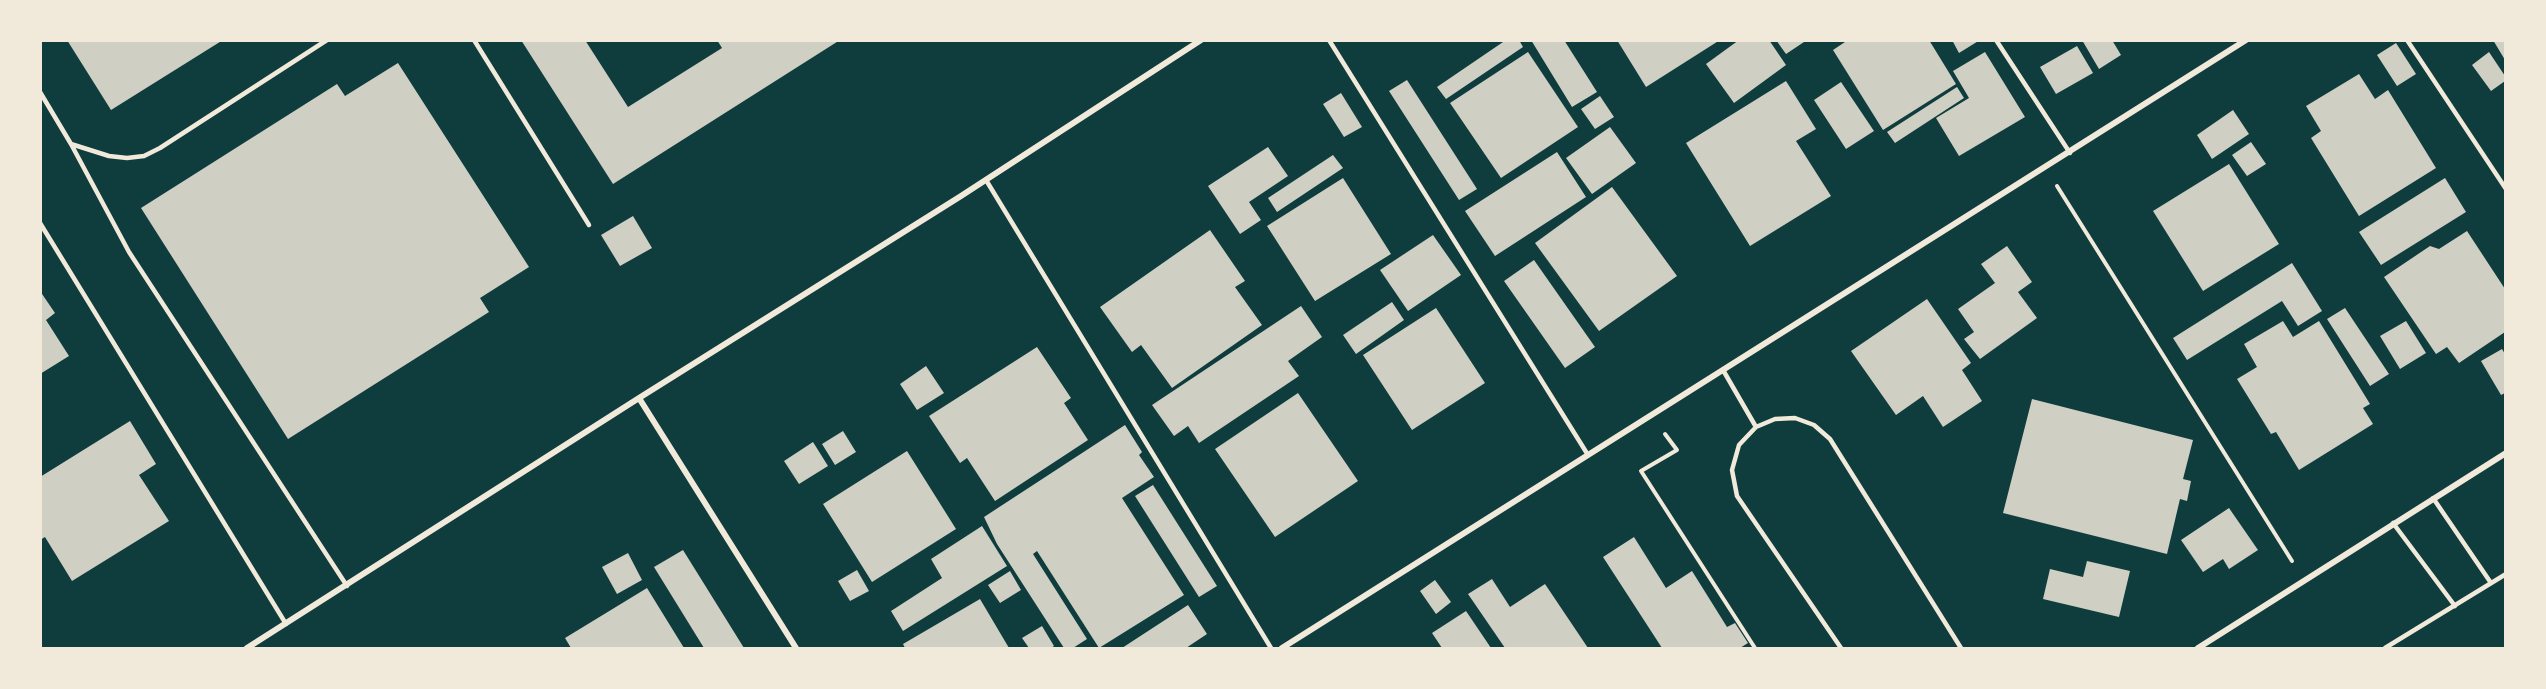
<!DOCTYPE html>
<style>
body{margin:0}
#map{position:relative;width:2546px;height:689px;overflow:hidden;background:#0f3d3e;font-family:Barlow,sans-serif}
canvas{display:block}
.frame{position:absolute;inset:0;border:42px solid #f1e9da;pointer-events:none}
</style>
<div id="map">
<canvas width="2546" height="689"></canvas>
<div class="frame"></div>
</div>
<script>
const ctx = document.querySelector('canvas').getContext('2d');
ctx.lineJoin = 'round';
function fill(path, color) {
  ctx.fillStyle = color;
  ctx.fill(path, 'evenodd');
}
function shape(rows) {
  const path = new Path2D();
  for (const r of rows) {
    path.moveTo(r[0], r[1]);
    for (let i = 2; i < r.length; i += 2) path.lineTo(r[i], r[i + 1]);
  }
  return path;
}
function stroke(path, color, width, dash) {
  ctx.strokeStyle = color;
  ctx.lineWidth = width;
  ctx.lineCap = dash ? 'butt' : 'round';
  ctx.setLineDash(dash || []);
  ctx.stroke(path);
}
fill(shape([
 [67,40,223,40,111,110],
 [521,40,585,40,628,107,722,48,717,40,840,40,613,184],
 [1506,40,1519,40,1523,47,1446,99,1437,87],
 [1531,40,1564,40,1597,92,1572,107],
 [1617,40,1720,40,1646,87],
 [1739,40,1769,40,1786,65,1734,103,1706,64],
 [1776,40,1807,40,1786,54],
 [1848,40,1929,40,1956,84,1883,130,1833,50],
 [1952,40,1980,40,1959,53],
 [2082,40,2112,40,2121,55,2099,69],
 [2493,40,2505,40,2505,60],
 [2396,43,2416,74,2397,86,2377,55],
 [2077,46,2093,73,2056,94,2040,67],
 [1528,52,1578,127,1501,178,1450,103],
 [1985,52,2025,117,1959,156,1936,118,1969,98,1953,71],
 [2489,52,2505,76,2505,81,2491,91,2472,65],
 [398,63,529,267,480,298,489,312,288,439,141,208,337,84,345,96],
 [2359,74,2375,99,2388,90,2436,168,2359,216,2311,138,2321,131,2306,106],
 [1407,80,1477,189,1459,200,1389,91],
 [1786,81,1816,129,1796,141,1831,196,1750,246,1686,143],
 [1841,82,1874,131,1846,149,1814,100],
 [1957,87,1964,98,1895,143,1887,132],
 [1341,93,1362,127,1344,137,1323,104],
 [1600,96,1614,117,1595,129,1581,109],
 [2233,110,2249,134,2212,159,2197,135],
 [1610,127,1636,163,1592,194,1566,158],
 [2251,142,2266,164,2247,176,2232,155],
 [1268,147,1288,176,1249,202,1261,220,1240,234,1208,186],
 [1557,152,1586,197,1495,256,1465,211],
 [1333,155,1343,168,1277,212,1268,198],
 [2229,164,2279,244,2203,291,2153,211],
 [1343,178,1391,254,1315,301,1267,226],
 [2445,178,2466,212,2381,265,2359,232],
 [1612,187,1677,276,1599,331,1535,243],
 [633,216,652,248,620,266,601,235],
 [1210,230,1245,281,1235,287,1262,325,1172,388,1141,345,1132,352,1100,307],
 [2467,231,2505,289,2505,332,2459,363,2447,347,2436,354,2384,277,2430,246,2439,249],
 [1433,235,1461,275,1408,311,1380,270],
 [2007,246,2032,282,2018,292,2037,318,1980,359,1964,339,1974,332,1958,309,1995,283,1981,264],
 [1534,260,1595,347,1565,368,1504,281],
 [2292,263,2322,311,2298,326,2282,301,2187,360,2173,338],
 [40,291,55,313,46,320,69,356,40,374],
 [1927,299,1971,363,1962,370,1982,401,1943,427,1923,396,1896,415,1851,351],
 [1392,302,1404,320,1356,354,1343,335],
 [1301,306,1322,337,1288,361,1299,376,1199,443,1188,426,1174,436,1152,405],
 [1436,308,1485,383,1412,430,1363,355],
 [2345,308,2389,374,2370,386,2327,319],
 [2283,321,2293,337,2319,321,2370,404,2363,408,2373,424,2299,470,2276,432,2271,434,2237,379,2257,367,2244,344],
 [2406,321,2426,353,2400,369,2380,336],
 [1037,347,1071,398,1064,403,1088,440,995,501,967,458,960,463,929,416],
 [2502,349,2505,354,2505,393,2501,395,2481,361],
 [926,366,944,393,917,410,900,384],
 [1298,393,1358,481,1275,537,1215,449],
 [2032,399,2193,440,2183,479,2191,481,2187,501,2180,499,2167,554,2003,513],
 [130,421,156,464,139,475,169,521,72,581,45,537,40,540,40,477],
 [1125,425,1142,452,1139,455,1154,477,1122,498,1184,595,1099,648,1037,551,1033,554,1087,639,1073,648,1064,648,997,544,984,517],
 [843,431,856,452,835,465,822,444],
 [813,442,828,466,799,484,784,461],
 [907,451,956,529,872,582,823,504],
 [1153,485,1217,586,1199,597,1135,496],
 [2229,508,2258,550,2229,569,2223,559,2203,572,2181,540],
 [982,526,1007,566,903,631,891,611,942,578,931,559],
 [1634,537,1666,588,1692,571,1727,627,1735,623,1748,643,1740,648,1662,648,1603,557],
 [683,550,744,648,704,648,654,567],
 [628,553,642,580,617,594,602,567],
 [2087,561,2130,571,2119,617,2043,599,2050,569,2083,577],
 [857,570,869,591,850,601,838,581],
 [1010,571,1021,590,1000,603,988,585],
 [1492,579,1510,607,1545,584,1588,648,1505,648,1468,594],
 [1435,580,1451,602,1436,614,1420,591],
 [647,588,684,648,571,648,565,638],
 [980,599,1009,648,905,648,903,644],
 [1188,605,1207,634,1186,648,1122,648],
 [1466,611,1491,648,1442,648,1432,633],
 [1042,626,1054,646,1051,648,1029,648,1022,638]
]), '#cfcfc3');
stroke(shape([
 [2057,186,2292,561],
 [1665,434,1677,450,1641,471,1755,648]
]), '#f1e9da', 4);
stroke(shape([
 [474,40,589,225],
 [1329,40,1588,455],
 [1996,40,2070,153],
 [2407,40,2506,189],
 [40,92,71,144,109,156,127,158,144,156,160,148,327,40],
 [71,144,129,252,347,586],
 [986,180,1271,648],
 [40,223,286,624],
 [1723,370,1756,427],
 [2433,498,2491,583],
 [2393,523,2455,606],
 [1841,648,1737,496,1732,470,1739,445,1756,427,1775,419,1795,418,1814,425,1830,439,1961,648],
 [2385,648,2506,574]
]), '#f1e9da', 4.5);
stroke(shape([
 [639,398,796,648],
 [247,648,639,398,961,196,1201,40],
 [1282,648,2246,40],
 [2198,648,2506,453]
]), '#f1e9da', 6);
</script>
